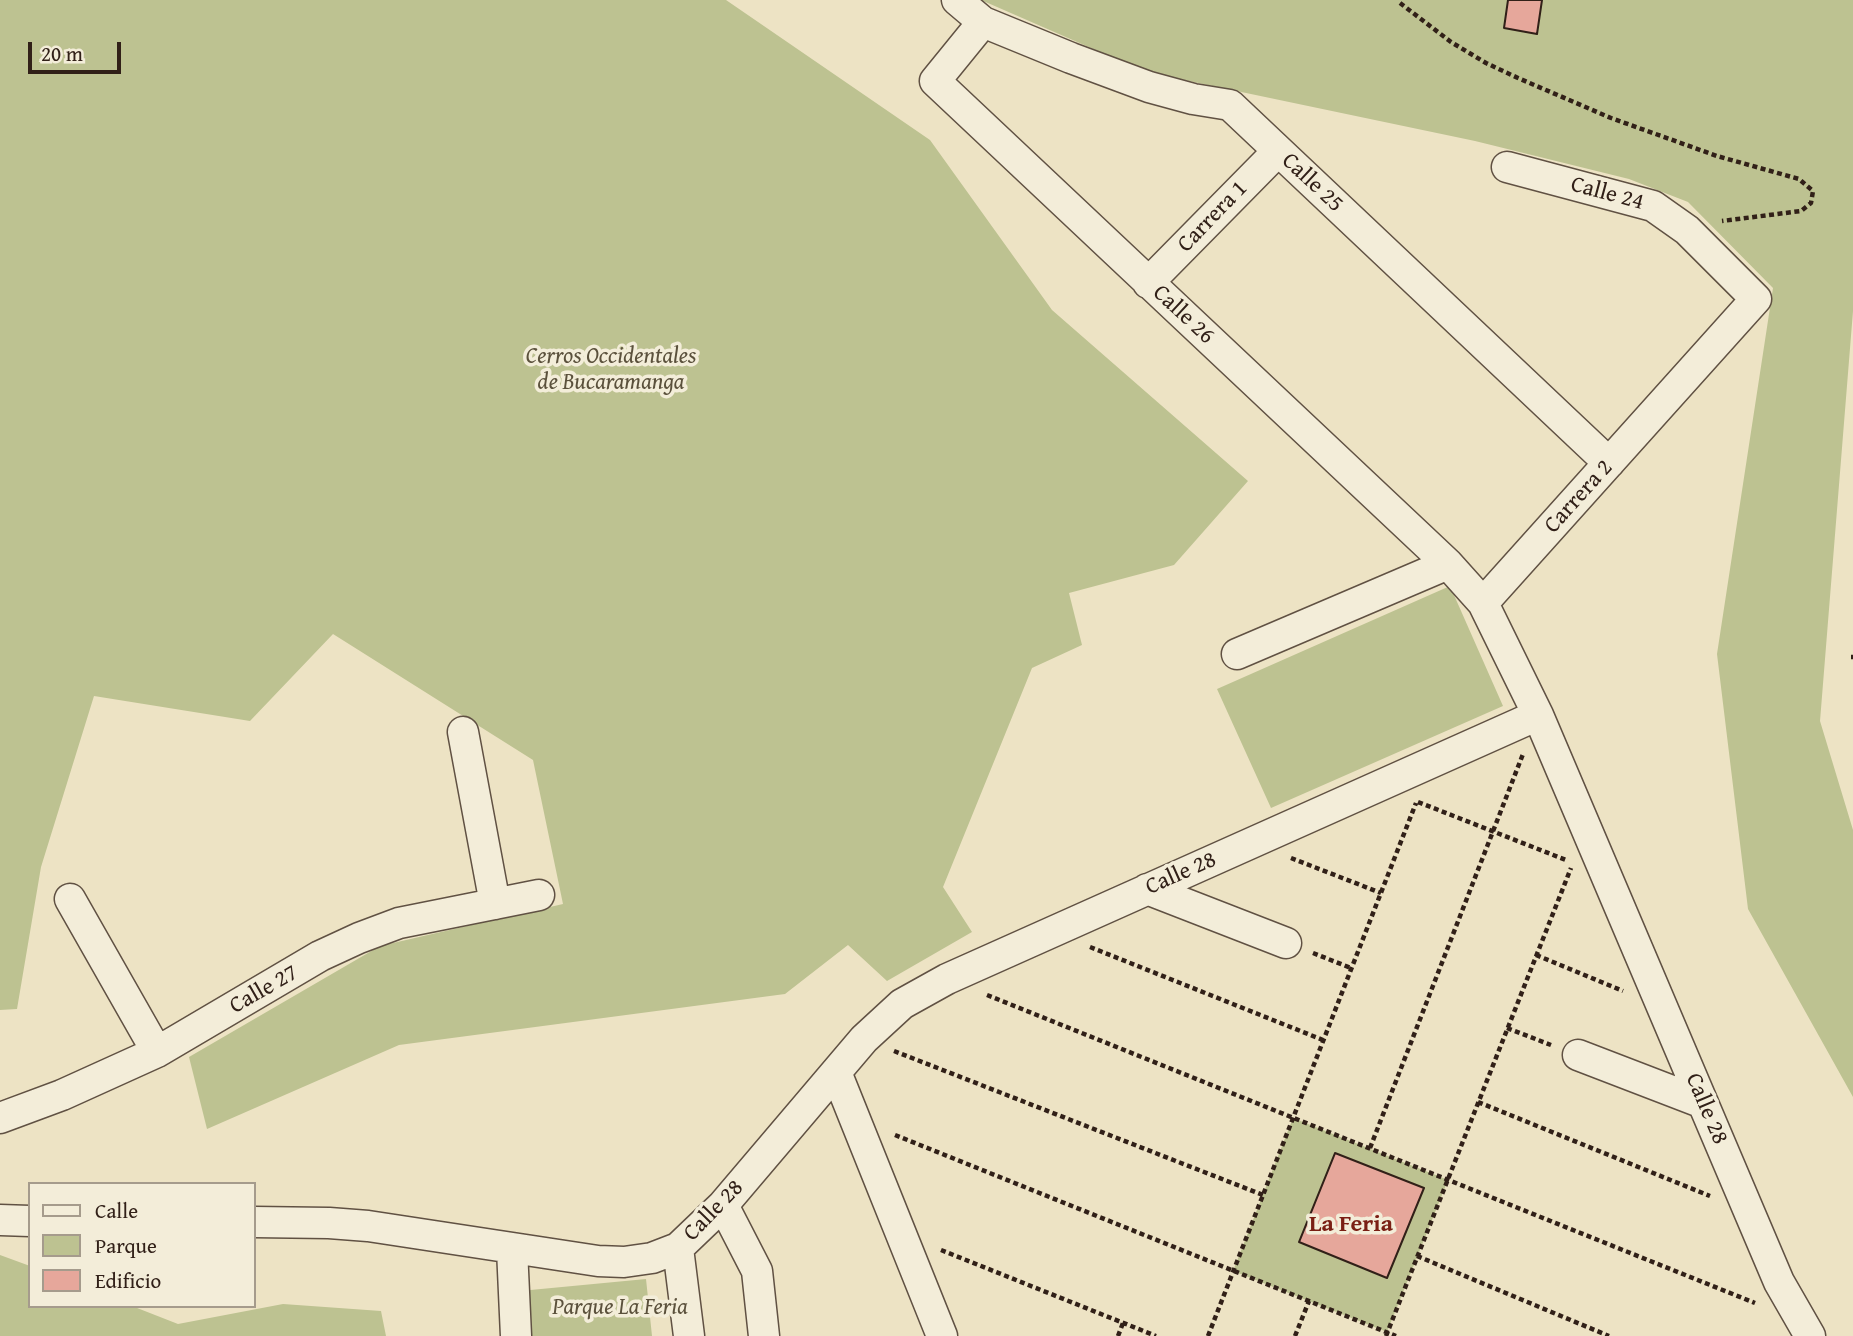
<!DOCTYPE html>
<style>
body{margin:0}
#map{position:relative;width:1853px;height:1336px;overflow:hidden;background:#ede3c4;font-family:"Gentium Book Plus",serif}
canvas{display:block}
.legend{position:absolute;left:28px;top:1182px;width:228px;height:126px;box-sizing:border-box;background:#f3edd9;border:2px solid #a59b8c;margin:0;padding:9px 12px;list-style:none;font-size:21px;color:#312018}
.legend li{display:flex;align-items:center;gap:14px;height:35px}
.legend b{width:35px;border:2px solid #a59b8c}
.scale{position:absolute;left:28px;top:42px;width:93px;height:32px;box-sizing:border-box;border:4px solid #312018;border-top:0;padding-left:9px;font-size:21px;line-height:24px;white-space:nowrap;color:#312018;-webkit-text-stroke:5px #f3edd9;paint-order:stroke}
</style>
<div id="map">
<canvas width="1853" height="1336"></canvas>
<ul class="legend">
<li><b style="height:9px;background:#f3edd9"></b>Calle</li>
<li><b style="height:19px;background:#bdc291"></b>Parque</li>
<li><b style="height:19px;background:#e6a79b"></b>Edificio</li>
</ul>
<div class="scale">20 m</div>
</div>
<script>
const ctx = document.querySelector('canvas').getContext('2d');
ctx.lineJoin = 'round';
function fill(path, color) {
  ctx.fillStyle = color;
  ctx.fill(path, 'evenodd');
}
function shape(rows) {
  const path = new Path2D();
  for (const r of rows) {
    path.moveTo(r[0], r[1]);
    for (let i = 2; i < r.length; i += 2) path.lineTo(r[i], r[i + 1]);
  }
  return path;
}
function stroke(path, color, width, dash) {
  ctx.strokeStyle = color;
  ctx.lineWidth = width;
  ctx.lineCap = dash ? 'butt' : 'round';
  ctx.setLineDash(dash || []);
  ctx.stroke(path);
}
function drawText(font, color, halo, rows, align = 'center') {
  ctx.font = font + ' "Gentium Book Plus",serif';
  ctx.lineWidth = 7;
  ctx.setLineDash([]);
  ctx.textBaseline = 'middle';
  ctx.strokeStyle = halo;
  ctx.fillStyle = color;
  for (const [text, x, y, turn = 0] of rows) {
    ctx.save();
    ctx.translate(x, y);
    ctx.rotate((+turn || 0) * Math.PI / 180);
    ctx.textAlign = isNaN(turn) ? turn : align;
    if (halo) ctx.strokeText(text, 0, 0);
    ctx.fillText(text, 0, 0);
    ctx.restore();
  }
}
fill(shape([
 [0,0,726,0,930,140,1052,310,1248,481,1174,565,1069,593,1082,645,1032,668,943,887,972,932,887,981,848,945,785,994,399,1045,207,1129,189,1057,380,946,563,904,533,760,333,634,250,721,94,696,41,867,17,1009,0,1010],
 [981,0,1853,0,1853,311,1820,721,1853,830,1853,1097,1748,909,1717,654,1773,288,1688,202,1629,179,1475,141,1146,72],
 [1450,586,1503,706,1271,808,1217,689],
 [1293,1118,1448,1180,1387,1332,1233,1271],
 [0,1255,30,1266,30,1306,132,1306,178,1324,283,1304,381,1311,386,1336,0,1336],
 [646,1279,652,1336,525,1336,520,1291]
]), '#bdc291');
const building = shape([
 [1508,0,1542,0,1537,34,1504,28,1508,0],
 [1335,1153,1424,1188,1387,1278,1299,1242,1335,1153]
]);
fill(building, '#e6a79b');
stroke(building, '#312018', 2);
const minor = shape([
 [957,0,983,22,1071,58,1149,87,1193,99,1230,105,1609,463],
 [983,22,935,81,1448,564,1483,603,1538,715,1779,1282,1810,1336],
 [1148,283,1278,151],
 [1483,603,1756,299,1687,230,1653,206,1507,167],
 [1237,654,1448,564],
 [463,732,495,904],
 [1147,889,1286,943],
 [70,899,157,1052],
 [1578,1055,1703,1103],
 [836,1072,942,1336],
 [0,1118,62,1095,157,1052,320,956,359,938,399,923,539,895],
 [723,1205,757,1271,764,1336],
 [0,1220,30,1221],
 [254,1222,329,1223,368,1226,598,1261,624,1262,652,1258,678,1248,723,1205,864,1039,902,1004,947,979,1538,715],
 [678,1248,689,1336],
 [512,1249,516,1336]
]);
stroke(minor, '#605143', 33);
stroke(shape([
 [1400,3,1451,42,1486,63,1518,78,1611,118,1717,156,1799,179,1813,191,1811,203,1801,211,1722,221],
 [1851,657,1853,657],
 [1418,802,1566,860],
 [1291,858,1381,893],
 [1090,947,1323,1040],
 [1313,953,1351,968],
 [1536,955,1623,991],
 [987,995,1755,1303],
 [1507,1028,1551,1045],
 [894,1051,1263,1195],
 [1478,1102,1710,1196],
 [895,1135,1396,1336],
 [1370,1148,1523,754],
 [941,1250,1156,1336],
 [1417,1256,1609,1336],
 [1118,1336,1123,1323],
 [1208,1336,1416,803],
 [1295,1336,1309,1301],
 [1386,1336,1571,868]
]), '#312018', 4.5, [5, 3.5]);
stroke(minor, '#f3edd9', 30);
drawText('23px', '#312018', '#f3edd9', [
 ["Calle 25",1312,183,43],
 ["Calle 24",1607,194,15],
 ["Carrera 1",1213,217,-46],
 ["Calle 26",1183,315,43],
 ["Carrera 2",1579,497,-48],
 ["Calle 28",1181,874,-24],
 ["Calle 27",264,990,-30],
 ["Calle 28",1706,1109,67],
 ["Calle 28",714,1211,-46]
]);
drawText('italic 23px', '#5b513c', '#f3edd9', [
 ["Cerros Occidentales",611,357],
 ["de Bucaramanga",611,383],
 ["Parque La Feria",620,1308]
]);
drawText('bold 24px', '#7a1f14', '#f3edd9', [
 ["La Feria",1351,1225]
]);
</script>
